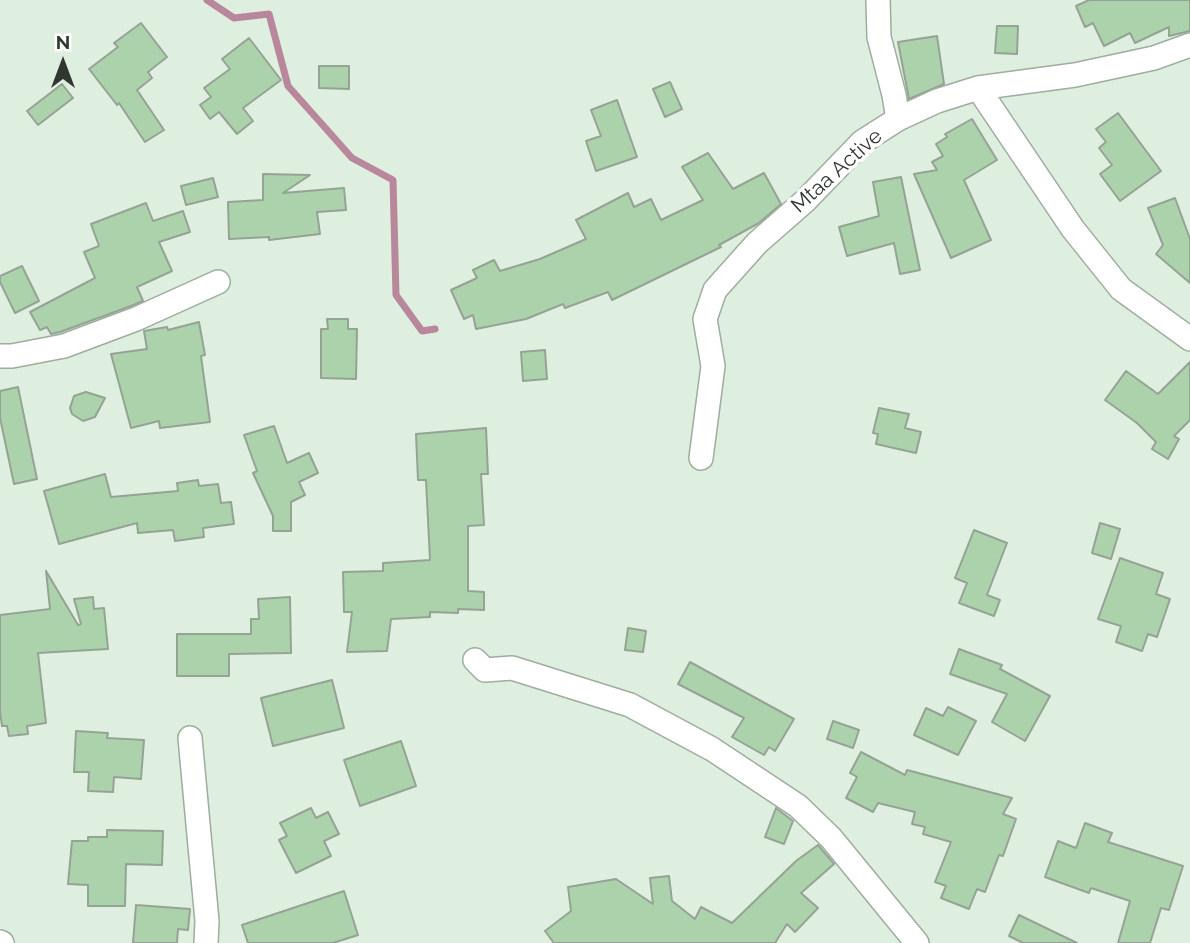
<!DOCTYPE html>
<style>
body{margin:0}
#map{position:relative;width:1190px;height:943px;overflow:hidden;background:#dfefdf;font-family:Raleway,sans-serif}
canvas{display:block}
.north{position:absolute;left:28px;top:28px;width:70px;height:70px;-webkit-text-stroke:5px #fff;paint-order:stroke;rotate:0deg;font-size:19px;font-weight:700;line-height:28px;text-align:center;color:#303630}
.north::after{content:'';display:block;margin:auto;width:24px;height:32px;background:#303630;clip-path:polygon(50% 0,100% 100%,50% 72%,0 100%)}
</style>
<div id="map">
<canvas width="1190" height="943"></canvas>
<div class="north">N</div>
</div>
<script>
const ctx = document.querySelector('canvas').getContext('2d');
ctx.lineJoin = 'round';
function shape(rows) {
  const path = new Path2D();
  for (const r of rows) {
    path.moveTo(r[0], r[1]);
    for (let i = 2; i < r.length; i += 2) path.lineTo(r[i], r[i + 1]);
  }
  return path;
}
function stroke(path, color, width, dash) {
  ctx.strokeStyle = color;
  ctx.lineWidth = width;
  ctx.lineCap = dash ? 'butt' : 'round';
  ctx.setLineDash(dash || []);
  ctx.stroke(path);
}
function fill(path, color) {
  ctx.fillStyle = color;
  ctx.fill(path, 'evenodd');
}
function drawText(font, color, halo, rows, align = 'center') {
  ctx.font = font + ' Raleway,sans-serif';
  ctx.lineWidth = 7;
  ctx.setLineDash([]);
  ctx.textBaseline = 'middle';
  ctx.strokeStyle = halo;
  ctx.fillStyle = color;
  for (const [text, x, y, turn = 0] of rows) {
    ctx.save();
    ctx.translate(x, y);
    ctx.rotate((+turn || 0) * Math.PI / 180);
    ctx.textAlign = isNaN(turn) ? turn : align;
    if (halo) ctx.strokeText(text, 0, 0);
    ctx.fillText(text, 0, 0);
    ctx.restore();
  }
}
stroke(shape([
 [207,0,234,18,269,14,288,86,352,158,393,180,396,295,422,331,435,329]
]), '#b9879b', 7);
const building = shape([
 [1089,0,1190,0,1190,31,1169,36,1169,27,1135,43,1130,33,1104,46,1093,23,1085,27,1076,6,1089,0],
 [141,23,167,57,148,72,152,78,137,90,164,130,145,142,119,103,117,105,89,69,118,47,114,43,141,23],
 [997,26,1018,26,1017,54,995,53,997,26],
 [937,36,944,84,909,99,898,42,937,36],
 [249,38,281,80,243,108,253,121,237,134,219,112,210,119,200,105,211,97,204,88,230,69,222,59,249,38],
 [319,66,349,66,349,89,319,88,319,66],
 [670,82,682,109,665,117,653,89,670,82],
 [62,84,73,98,38,125,27,111,62,84],
 [617,100,637,157,596,171,586,141,601,136,591,110,617,100],
 [1118,113,1161,171,1120,201,1100,174,1112,165,1099,148,1106,142,1096,129,1118,113],
 [972,119,997,160,964,180,991,240,951,258,914,174,937,170,932,162,943,156,936,144,947,137,945,134,972,119],
 [708,153,733,189,764,173,781,204,759,223,719,245,721,247,612,300,608,292,565,308,563,304,526,319,476,329,473,315,464,319,451,290,477,278,473,270,494,260,500,271,540,259,586,239,576,220,628,193,634,207,651,199,661,220,703,200,682,167,708,153],
 [263,174,310,175,283,193,344,188,346,210,317,212,320,234,269,240,269,237,229,239,228,202,263,200,263,174],
 [901,177,920,270,900,274,894,243,847,256,839,227,879,216,873,182,901,177],
 [213,178,218,197,186,205,181,186,213,178],
 [1175,198,1190,239,1190,283,1156,254,1163,245,1148,208,1175,198],
 [146,203,153,221,183,211,190,232,159,242,172,271,137,287,143,301,131,306,60,332,51,334,47,327,40,330,30,312,95,278,84,252,99,246,91,224,146,203],
 [22,266,39,301,15,313,0,282,0,276,22,266],
 [327,319,348,319,348,329,357,329,356,379,321,378,321,329,328,329,327,319],
 [199,322,205,355,201,356,210,422,160,428,159,421,131,428,111,354,147,349,144,331,167,327,168,330,199,322],
 [545,350,547,379,523,381,521,352,545,350],
 [1190,362,1190,420,1174,436,1179,439,1168,459,1152,449,1156,442,1137,423,1105,400,1126,371,1158,394,1190,362],
 [18,387,37,479,14,484,0,418,0,391,18,387],
 [86,392,105,398,95,417,83,421,72,414,70,408,74,396,86,392],
 [879,408,909,414,905,428,921,432,916,453,876,444,878,434,873,433,879,408],
 [274,426,287,463,309,453,318,473,299,482,305,495,291,502,291,531,273,531,273,516,253,473,257,471,244,435,274,426],
 [486,428,488,474,481,474,484,525,468,526,468,591,484,592,484,610,458,609,458,613,430,612,430,617,391,619,387,651,347,652,352,612,344,612,343,572,383,571,383,563,430,560,426,480,418,480,416,434,486,428],
 [105,474,111,497,178,491,177,483,198,480,199,486,218,484,221,503,231,502,234,524,203,528,204,537,175,541,173,530,138,533,137,523,59,544,44,491,105,474],
 [1100,523,1120,529,1111,559,1092,553,1100,523],
 [974,530,1007,543,987,595,1000,600,994,616,959,603,967,583,955,578,974,530],
 [1120,558,1163,573,1156,594,1170,599,1157,637,1148,634,1142,651,1116,642,1121,626,1098,619,1120,558],
 [46,571,78,625,81,624,74,599,93,597,94,609,104,608,108,649,38,653,46,723,27,726,28,734,9,736,7,726,2,726,0,712,0,615,50,609,46,571],
 [290,597,291,653,229,654,229,676,177,676,177,634,251,634,251,619,259,619,258,599,290,597],
 [628,628,646,631,643,652,625,650,628,628],
 [959,649,1002,665,1000,669,1050,696,1025,741,992,722,1007,694,950,674,959,649],
 [690,662,794,719,775,751,769,747,764,755,732,737,744,718,678,684,690,662],
 [332,680,344,728,273,746,261,698,332,680],
 [948,707,976,721,958,755,914,735,926,708,943,716,948,707],
 [833,721,859,730,853,748,827,739,833,721],
 [76,731,108,733,107,738,144,740,141,779,114,777,113,792,88,791,89,772,74,772,76,731],
 [401,741,416,786,360,806,344,760,401,741],
 [861,752,905,775,907,770,1012,798,1003,814,1016,819,1003,856,999,855,985,892,977,889,969,909,941,898,946,886,935,882,951,842,923,834,925,827,912,824,915,812,878,803,873,812,846,798,857,777,850,773,861,752],
 [311,808,316,818,328,812,339,834,324,841,331,856,296,873,279,840,287,836,280,823,311,808],
 [776,808,793,821,784,844,765,837,776,808],
 [1085,823,1112,833,1108,842,1183,866,1169,910,1161,908,1150,943,1118,943,1130,901,1091,888,1089,893,1045,877,1058,841,1076,848,1085,823],
 [107,830,163,831,162,865,126,864,125,906,88,906,88,885,68,884,72,841,88,841,88,837,107,837,107,830],
 [818,845,834,864,801,893,818,908,795,932,787,924,775,943,554,943,545,931,571,911,568,887,616,879,653,904,650,878,669,876,672,901,695,919,701,907,732,923,796,861,818,845],
 [344,891,358,935,333,943,248,943,242,925,344,891],
 [136,905,190,909,188,930,178,929,177,943,133,943,136,905],
 [1019,915,1077,943,1023,943,1009,936,1019,915]
]);
fill(building, '#acd2ac');
stroke(building, '#95a395', 2);
const minor = shape([
 [878,0,879,37,894,95,898,119],
 [978,88,1073,229,1121,289,1190,339],
 [0,356,12,356,64,346,136,319,218,282],
 [701,458,713,366,705,319,715,290,757,243,805,201,862,142,898,119,937,101,978,88,1075,75,1154,58,1190,45],
 [475,660,485,670,512,668,630,705,712,749,798,806,831,838,917,943],
 [190,738,207,921,206,943],
 [0,942,2,943]
]);
stroke(minor, '#9ead9e', 26);
stroke(minor, '#fff', 23);
drawText('21px', '#303630', '#fff', [
 ["Mtaa Active",837,171,-42]
]);
</script>
